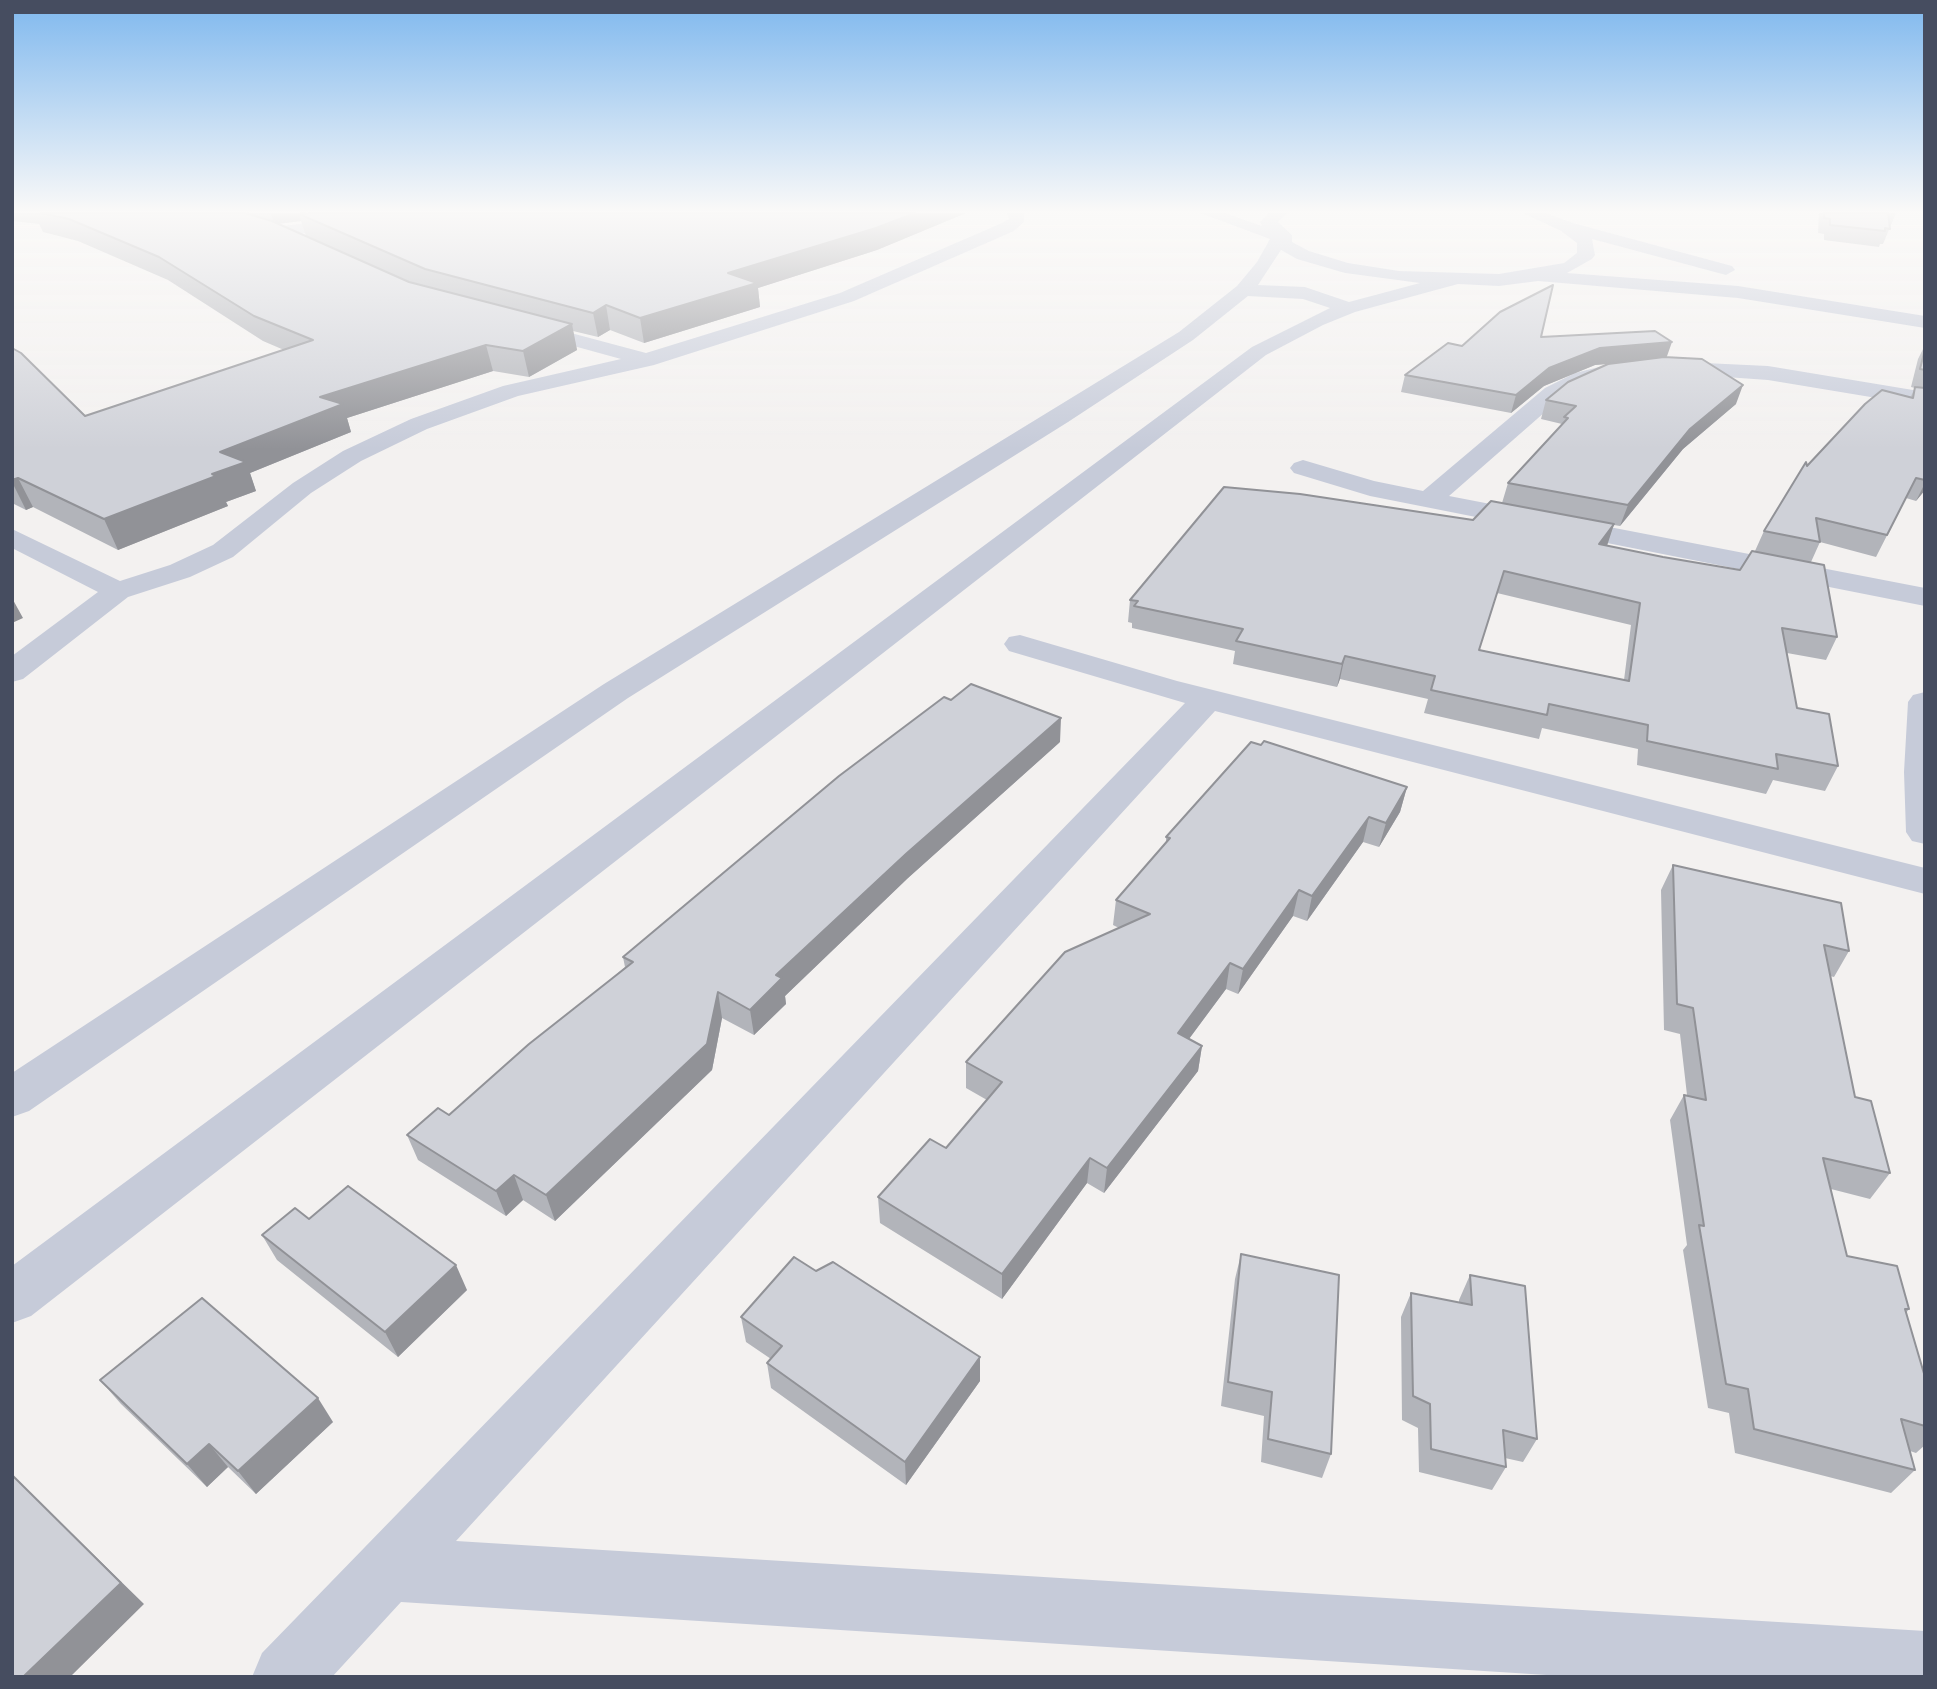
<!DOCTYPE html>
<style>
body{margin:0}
#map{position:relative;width:1937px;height:1689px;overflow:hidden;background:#f3f1f0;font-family:"Noto Sans",sans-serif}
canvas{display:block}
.frame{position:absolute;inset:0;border:14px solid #464d60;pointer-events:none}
</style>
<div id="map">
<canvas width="1937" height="1689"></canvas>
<div class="frame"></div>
</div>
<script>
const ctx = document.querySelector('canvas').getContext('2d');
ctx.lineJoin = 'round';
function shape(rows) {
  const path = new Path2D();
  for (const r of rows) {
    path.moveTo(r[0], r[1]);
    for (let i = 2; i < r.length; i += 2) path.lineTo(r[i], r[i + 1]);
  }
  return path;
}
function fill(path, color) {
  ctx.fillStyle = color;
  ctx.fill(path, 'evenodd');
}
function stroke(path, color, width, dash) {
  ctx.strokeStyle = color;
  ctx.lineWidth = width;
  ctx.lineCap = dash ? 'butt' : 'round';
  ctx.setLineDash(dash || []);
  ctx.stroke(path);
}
fill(shape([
 [395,213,443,213,435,218,273,237,265,232,273,227,395,213],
 [1007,213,1024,213,1024,222,1014,231,854,301,654,365,518,396,427,429,361,461,311,493,233,557,190,577,128,597,23,679,12,682,12,656,98,592,12,548,12,529,120,581,170,565,213,545,293,483,343,451,411,419,503,386,621,359,519,331,516,327,519,323,526,321,646,353,840,293,1002,223,1009,219,1007,213],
 [1200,213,1224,213,1262,226,1260,222,1269,213,1287,213,1278,222,1292,235,1292,242,1309,251,1348,263,1399,271,1499,274,1564,263,1577,253,1577,243,1561,231,1523,213,1545,213,1573,223,1732,266,1735,270,1726,275,1592,239,1595,255,1592,259,1567,273,1738,286,1925,316,1925,328,1738,298,1538,281,1499,286,1458,284,1355,312,1323,325,1266,355,31,1316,12,1323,12,1266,1252,347,1330,308,1303,299,1248,296,1193,340,1068,422,628,698,29,1111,12,1117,12,1073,604,684,1179,332,1237,286,1257,262,1270,239,1200,213],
 [1281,250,1297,259,1345,273,1420,283,1349,302,1305,287,1258,285,1281,250],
 [1663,361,1768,366,1925,392,1925,406,1768,380,1655,372,1652,367,1655,362,1663,361],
 [1607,365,1618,372,1615,377,1591,383,1561,398,1449,496,1925,588,1925,606,1370,496,1294,473,1290,468,1294,463,1303,460,1374,481,1423,491,1545,388,1575,373,1607,365],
 [1020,635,1177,681,1925,868,1925,894,1215,711,456,1541,1925,1631,1925,1677,1578,1677,401,1602,332,1677,252,1677,262,1653,1185,703,1009,651,1004,644,1009,637,1020,635],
 [1925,692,1925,844,1912,841,1906,832,1904,772,1908,702,1913,695,1925,692]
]), '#c6cbd9');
fill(shape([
 [12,213,966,213,877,250,758,288,760,307,644,343,610,330,598,337,573,331,577,350,529,377,493,371,347,418,351,432,250,473,256,491,226,502,228,506,118,550,33,507,26,510,12,503,12,348,85,416,284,350,263,341,168,280,78,241,43,232,39,224,12,221],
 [301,221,306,236,279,224],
 [1819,213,1896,213,1883,244,1880,244,1879,247,1824,240,1824,234,1818,233],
 [1541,337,1666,358,1736,404,1683,449,1620,526,1614,525,1606,546,1663,557,1740,570,1755,551,1764,531,1807,466,1910,398,1915,388,1911,387,1918,359,1925,345,1925,490,1916,501,1906,498,1876,557,1820,542,1811,562,1837,637,1826,660,1787,653,1797,708,1838,766,1825,791,1773,780,1766,794,1637,765,1638,749,1542,728,1539,739,1424,713,1428,699,1340,679,1337,687,1233,664,1235,651,1132,628,1132,623,1128,622,1130,600,1473,520,1502,503,1508,483,1561,426,1562,424,1541,419,1546,400,1628,362,1595,365,1544,386,1511,413,1401,392,1405,375,1462,346],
 [1497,593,1631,625,1624,680,1479,650],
 [1060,742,908,878,785,996,786,1004,754,1035,722,1018,712,1070,555,1221,523,1200,506,1216,418,1160,407,1135,449,1115,625,967,623,957],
 [1407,787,1400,812,1379,847,1363,842,1307,921,1293,916,1238,994,1226,989,1189,1039,1202,1046,1198,1071,1104,1193,1087,1183,1002,1299,880,1223,878,1197,946,1148,987,1100,966,1088,966,1062,1119,928,1113,925,1116,900,1166,843,1166,837],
 [1673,865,1849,951,1834,977,1830,976,1855,1097,1890,1173,1870,1199,1831,1189,1847,1256,1909,1309,1906,1313,1925,1377,1925,1445,1916,1453,1910,1451,1915,1470,1891,1493,1735,1453,1729,1413,1708,1408,1683,1250,1687,1245,1670,1120,1684,1095,1687,1095,1680,1034,1664,1030,1661,890],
 [309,1219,467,1290,398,1357,277,1260,262,1235],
 [1241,1254,1331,1454,1322,1478,1261,1462,1264,1416,1221,1406,1235,1279],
 [816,1271,980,1357,980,1381,906,1485,771,1388,767,1363,771,1359,746,1342,741,1317],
 [1470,1275,1537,1439,1523,1462,1505,1458,1506,1467,1492,1490,1419,1472,1418,1428,1402,1420,1401,1317,1411,1293,1459,1303,1459,1300],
 [100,1380,333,1422,256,1494,228,1467,207,1487,121,1404]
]), '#b2b4ba');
fill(shape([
 [271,213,374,213,299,214,301,221,274,224],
 [915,213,966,213,877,250,758,288,760,307,644,343,640,318,728,273],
 [606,305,610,330,598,337,593,313],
 [572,324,577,350,529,377,523,351],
 [1672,342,1666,359,1595,365,1544,386,1511,413,1516,395,1549,368,1600,348],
 [486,345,493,371,347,418,351,432,250,473,256,491,226,502,228,506,118,550,104,519,212,474,220,452,320,397],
 [1743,385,1736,404,1683,449,1620,526,1628,505,1690,429],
 [18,478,33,507,26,510,12,482,12,480],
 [1925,483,1925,490,1916,501],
 [1614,524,1607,546,1599,544],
 [12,598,23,618,12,623],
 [1345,656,1340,679,1337,687,1342,664],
 [1061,718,1060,742,908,878,785,996,786,1004,754,1035,750,1010,776,975,907,853],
 [1407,787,1400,812,1379,847,1386,823],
 [1369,817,1363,842,1307,921,1312,896],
 [1299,890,1293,916,1238,994,1243,969],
 [1230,963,1226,989,1174,1059,1178,1033],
 [718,992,722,1018,712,1070,555,1221,546,1195],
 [1202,1046,1198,1071,1104,1193,1107,1168],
 [1090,1158,1087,1183,1002,1299,1002,1274],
 [514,1175,523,1200,506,1216,496,1191],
 [456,1265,467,1290,398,1357,385,1332],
 [980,1357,980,1381,906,1485,905,1462],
 [318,1398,333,1422,256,1494,238,1471],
 [209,1444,228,1467,207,1487,187,1464],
 [12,1475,144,1604,70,1677,23,1677]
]), '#919297');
const building = shape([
 [41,213,245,213,272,221,409,282,572,324,523,351,486,345,320,397,343,404,220,452,246,462,212,474,216,476,104,519,18,478,12,480,12,348,21,353,85,416,313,340,254,316,159,257,69,219,41,213],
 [312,213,915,213,876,228,728,273,757,283,640,318,606,305,593,313,425,269,299,214,312,213],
 [1824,213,1888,213,1890,229,1885,228,1885,231,1830,225,1830,219,1824,218,1824,213],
 [1553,285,1541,337,1655,331,1672,342,1600,348,1549,368,1516,395,1405,375,1448,343,1462,346,1500,312,1553,285],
 [1925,349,1925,370,1920,369,1925,349],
 [1664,357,1702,359,1743,385,1690,429,1628,505,1508,483,1568,418,1564,417,1576,406,1546,400,1568,382,1608,364,1664,357],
 [1915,387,1925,388,1925,480,1916,478,1887,535,1816,518,1820,542,1764,531,1806,462,1807,466,1865,404,1882,390,1913,398,1915,387],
 [1224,487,1300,494,1473,520,1491,501,1614,524,1599,544,1663,557,1740,570,1752,551,1824,565,1837,637,1782,628,1797,708,1829,714,1838,766,1776,754,1778,769,1647,741,1648,725,1549,704,1547,715,1431,690,1435,676,1345,656,1342,664,1236,641,1243,629,1134,606,1138,601,1130,600,1224,487],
 [1504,571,1640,603,1629,681,1479,650,1504,571],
 [971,684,1061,718,907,853,776,975,782,978,750,1010,718,992,707,1044,546,1195,514,1175,496,1191,407,1135,438,1108,449,1115,529,1044,633,962,623,957,839,776,944,697,951,700,971,684],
 [1264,741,1407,787,1386,823,1369,817,1312,896,1299,890,1243,969,1230,963,1178,1033,1202,1046,1107,1168,1090,1158,1002,1274,878,1197,930,1139,946,1148,1002,1082,966,1062,1065,952,1150,914,1116,900,1170,838,1166,837,1251,742,1261,745,1264,741],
 [1673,865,1841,903,1849,951,1824,945,1855,1097,1871,1101,1890,1173,1823,1158,1847,1256,1897,1266,1909,1309,1905,1309,1925,1377,1925,1426,1901,1419,1915,1470,1754,1429,1748,1389,1726,1384,1699,1225,1704,1226,1684,1095,1706,1100,1693,1008,1677,1004,1673,865],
 [348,1186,456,1265,385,1332,262,1235,295,1208,309,1219,348,1186],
 [1241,1254,1339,1275,1331,1454,1268,1439,1272,1392,1228,1382,1241,1254],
 [794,1257,816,1271,833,1262,980,1357,905,1462,767,1363,782,1346,741,1317,794,1257],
 [1470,1275,1525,1286,1537,1439,1503,1430,1506,1467,1431,1449,1430,1404,1413,1396,1411,1293,1472,1305,1470,1275],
 [202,1298,318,1398,238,1471,209,1444,187,1464,100,1380,202,1298],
 [12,1475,121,1583,23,1677,12,1677,12,1475]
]);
fill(building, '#cfd1d8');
stroke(building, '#919297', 2);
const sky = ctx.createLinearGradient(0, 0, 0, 449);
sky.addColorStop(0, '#7fb8ee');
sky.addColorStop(0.47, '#faf9f8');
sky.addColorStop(1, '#faf9f800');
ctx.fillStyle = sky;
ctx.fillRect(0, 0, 1937, 449);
</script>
